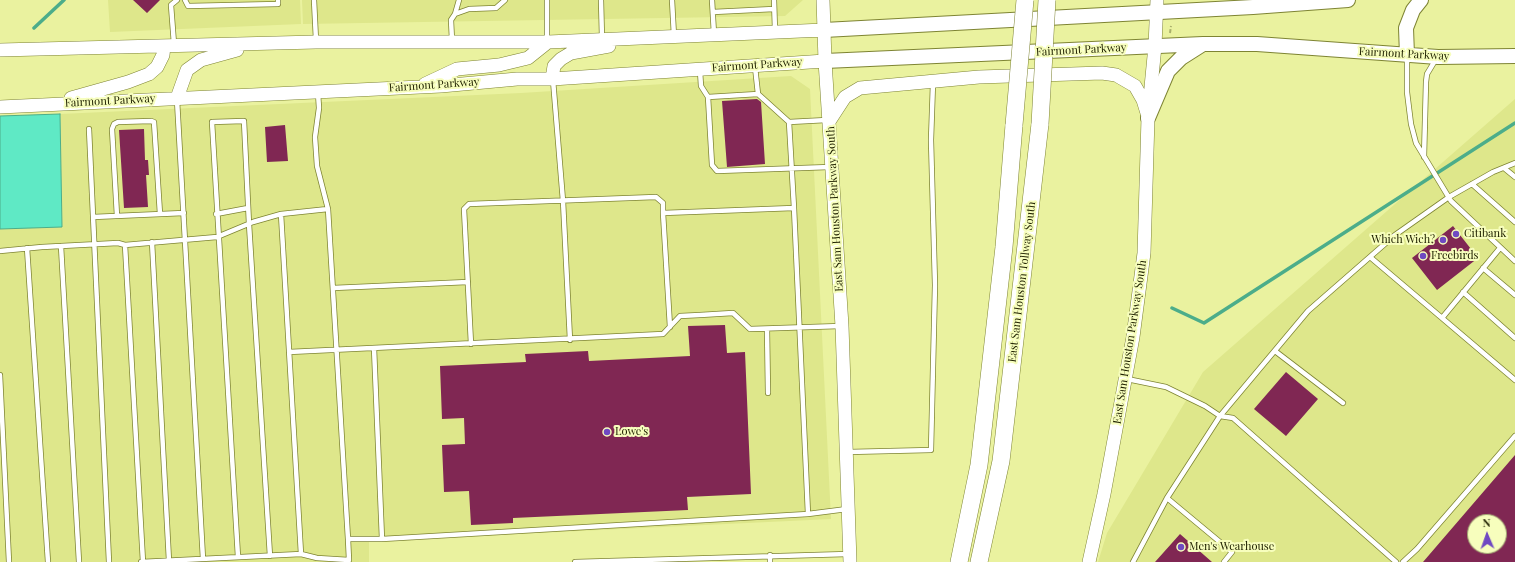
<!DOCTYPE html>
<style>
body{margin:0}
#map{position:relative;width:1515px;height:562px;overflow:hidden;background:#eaf29f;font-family:"Playfair Display",serif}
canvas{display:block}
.north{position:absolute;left:1467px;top:514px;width:40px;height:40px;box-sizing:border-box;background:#f7febd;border:1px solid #a1a672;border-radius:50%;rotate:358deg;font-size:11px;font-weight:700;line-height:16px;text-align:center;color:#202201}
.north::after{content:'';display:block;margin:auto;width:14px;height:18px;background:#6f49c2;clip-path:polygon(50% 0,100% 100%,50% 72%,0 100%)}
</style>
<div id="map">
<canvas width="1515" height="562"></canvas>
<div class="north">N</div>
</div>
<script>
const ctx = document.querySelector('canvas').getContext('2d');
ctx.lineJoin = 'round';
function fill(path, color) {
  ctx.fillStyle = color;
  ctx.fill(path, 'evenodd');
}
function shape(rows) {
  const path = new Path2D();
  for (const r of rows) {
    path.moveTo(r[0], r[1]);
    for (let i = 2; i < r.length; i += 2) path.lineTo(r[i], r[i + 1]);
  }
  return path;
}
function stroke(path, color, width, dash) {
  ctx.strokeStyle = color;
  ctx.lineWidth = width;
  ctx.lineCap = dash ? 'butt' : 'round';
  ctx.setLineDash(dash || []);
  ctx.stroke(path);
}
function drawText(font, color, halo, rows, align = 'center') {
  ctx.font = font + ' "Playfair Display",serif';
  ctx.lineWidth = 4;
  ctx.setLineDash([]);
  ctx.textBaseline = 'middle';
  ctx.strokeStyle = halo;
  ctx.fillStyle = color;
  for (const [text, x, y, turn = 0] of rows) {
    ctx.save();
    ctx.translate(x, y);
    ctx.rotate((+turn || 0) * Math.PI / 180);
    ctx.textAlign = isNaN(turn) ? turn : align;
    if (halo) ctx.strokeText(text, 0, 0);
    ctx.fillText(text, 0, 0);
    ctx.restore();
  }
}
fill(shape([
 [108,0,300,0,301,24,110,32],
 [302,0,803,0,785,16,303,24],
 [791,76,810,89,831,519,369,541,369,562,0,562,0,229,62,227,60,114,521,93],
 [1515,99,1515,562,1098,562,1107,533,1203,372],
 [1475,522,1499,522,1499,546,1475,546]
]), '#dee78b');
const water = shape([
 [60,114,62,227,0,229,0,116,60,114]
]);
fill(water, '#5fe9c5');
stroke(water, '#4cad8a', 1);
stroke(shape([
 [34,28,64,0],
 [1172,308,1204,323,1515,123]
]), '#4cad8a', 3.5);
fill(shape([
 [133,0,160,0,147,13],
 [757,99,761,102,765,164,727,167,722,101],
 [285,125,288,161,267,162,265,127],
 [144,129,145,160,148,160,149,175,146,175,148,207,124,208,119,130],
 [1453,226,1478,258,1437,290,1412,258],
 [725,325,727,353,745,352,751,494,687,497,688,510,513,518,513,523,471,525,469,491,444,492,442,445,465,444,464,418,442,419,440,366,526,362,525,354,588,351,589,361,690,356,688,326],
 [1286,372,1318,399,1286,436,1254,409],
 [1515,455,1515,562,1423,562],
 [1475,522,1499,522,1499,546,1475,546],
 [1180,534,1212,562,1155,562]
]), '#802753');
const service = shape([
 [185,0,188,6,278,4,278,0],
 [314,0,316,40],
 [547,0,547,40],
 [601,0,602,38],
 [672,0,674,36],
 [712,0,714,34],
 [774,0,775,30],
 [713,12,774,9],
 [455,14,459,0],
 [452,40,451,20,455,14,469,9,496,8,505,0],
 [174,44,171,5,177,0],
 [1407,57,1407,92,1411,124,1416,143,1451,201,1515,261],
 [755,67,758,94],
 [700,71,701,86,708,97,758,94,789,122,794,208],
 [553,80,563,201,570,340],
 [318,93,319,108,315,137,317,166,328,209,348,539,382,539,808,514,847,509],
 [708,97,712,165,717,171,830,167],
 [177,100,203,559],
 [789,122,827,120],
 [89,129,109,562],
 [1424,157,1426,82,1427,74,1436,59],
 [1504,168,1515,177],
 [1472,184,1515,222],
 [663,213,670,327],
 [216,214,248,208],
 [117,216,112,129,114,124,118,122,151,121,154,122,160,214],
 [93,217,184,213],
 [152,242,169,561],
 [125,245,143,562],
 [61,246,79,562],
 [27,248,48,562],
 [1500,248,1442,318,1515,380],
 [0,251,42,247,118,243,125,245,217,237,253,222,281,214,328,209],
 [1370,257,1442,318],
 [1483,268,1515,295],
 [333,288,468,282],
 [1463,292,1515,338],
 [767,329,768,393],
 [471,344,464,209,469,204,656,197,663,203,663,213,794,208,808,514],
 [374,348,382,539],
 [1275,351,1343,403],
 [289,352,663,334,680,316,700,315,733,313,750,329,841,326],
 [0,375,9,562],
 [1127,379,1166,387,1205,406,1220,416,1233,418,1396,562],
 [848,452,931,450,935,285,931,140,933,83],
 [1167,498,1232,552,1224,562],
 [301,554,317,558,349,560,348,539],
 [770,555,770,562],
 [238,557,212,122,244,121,249,224,270,556],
 [141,562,301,554,281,214],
 [575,562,848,554],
 [1133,562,1167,498,1220,416,1308,311,1395,235,1449,197,1493,172,1515,163],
 [1403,562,1417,549,1515,436]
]);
const secondary = shape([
 [823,0,825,61,842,326,850,562],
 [0,50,316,42,548,42,824,30],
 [552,79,554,66,561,59,571,53,609,46],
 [425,84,457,69,499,65,528,58,548,42],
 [71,98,128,82,149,74,157,67,163,55,164,46],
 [177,98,187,70,201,60,237,50],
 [0,107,441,86,517,79,552,79,825,61],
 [830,120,845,97,860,88,979,77,1102,73,1116,75,1135,86,1143,100,1147,113],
 [1089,562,1104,494,1133,337,1144,253,1148,118,1155,46,1157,0]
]);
const primary = shape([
 [824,30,1253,7,1348,0],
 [1407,55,1406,28,1413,10,1421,0],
 [825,61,1203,44,1257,44,1438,57,1515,56],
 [1148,118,1168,71,1181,58,1203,44]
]);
const motorway = shape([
 [959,562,979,465,1004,247,1014,125],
 [979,562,1001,461,1040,124]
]);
stroke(service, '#7e8433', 6);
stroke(secondary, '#7e8433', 14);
stroke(primary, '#7e8433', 16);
stroke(motorway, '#7e8433', 18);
stroke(shape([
 [1170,33,1171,26]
]), '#a9af6c', 2, [4, 2]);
stroke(service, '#fff', 4.5);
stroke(secondary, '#fff', 13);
stroke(primary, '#fff', 14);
stroke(motorway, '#fff', 17);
const motorwayBridge = shape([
 [1040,124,1047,0],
 [1014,125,1025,0]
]);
stroke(motorwayBridge, '#7e8433', 18, []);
stroke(motorwayBridge, '#fff', 17);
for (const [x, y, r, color] of [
 [1456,234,4,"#6f49c2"],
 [1443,240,4,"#6f49c2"],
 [1423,256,4,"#6f49c2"],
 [607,432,4,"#6f49c2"],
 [1181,547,4,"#6f49c2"]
]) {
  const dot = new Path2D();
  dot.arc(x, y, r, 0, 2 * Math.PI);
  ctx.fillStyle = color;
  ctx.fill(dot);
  stroke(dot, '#f7febd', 1.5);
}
drawText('11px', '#202201', '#f7febd', [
 ["Fairmont Parkway",1081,50,-3],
 ["Fairmont Parkway",1404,54,3],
 ["Fairmont Parkway",757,65,-4],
 ["Fairmont Parkway",434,85,-4],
 ["Fairmont Parkway",110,101,-3],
 ["East Sam Houston Parkway South",835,209,-93],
 ["East Sam Houston Tollway South",1022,282,-83],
 ["East Sam Houston Parkway South",1130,342,-81]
]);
drawText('11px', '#202201', '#f7febd', [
 ["Citibank",1464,234],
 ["Which Wich?",1435,240,"right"],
 ["Freebirds",1431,256],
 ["Lowe's",615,432],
 ["Men's Wearhouse",1189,547]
], 'left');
</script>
